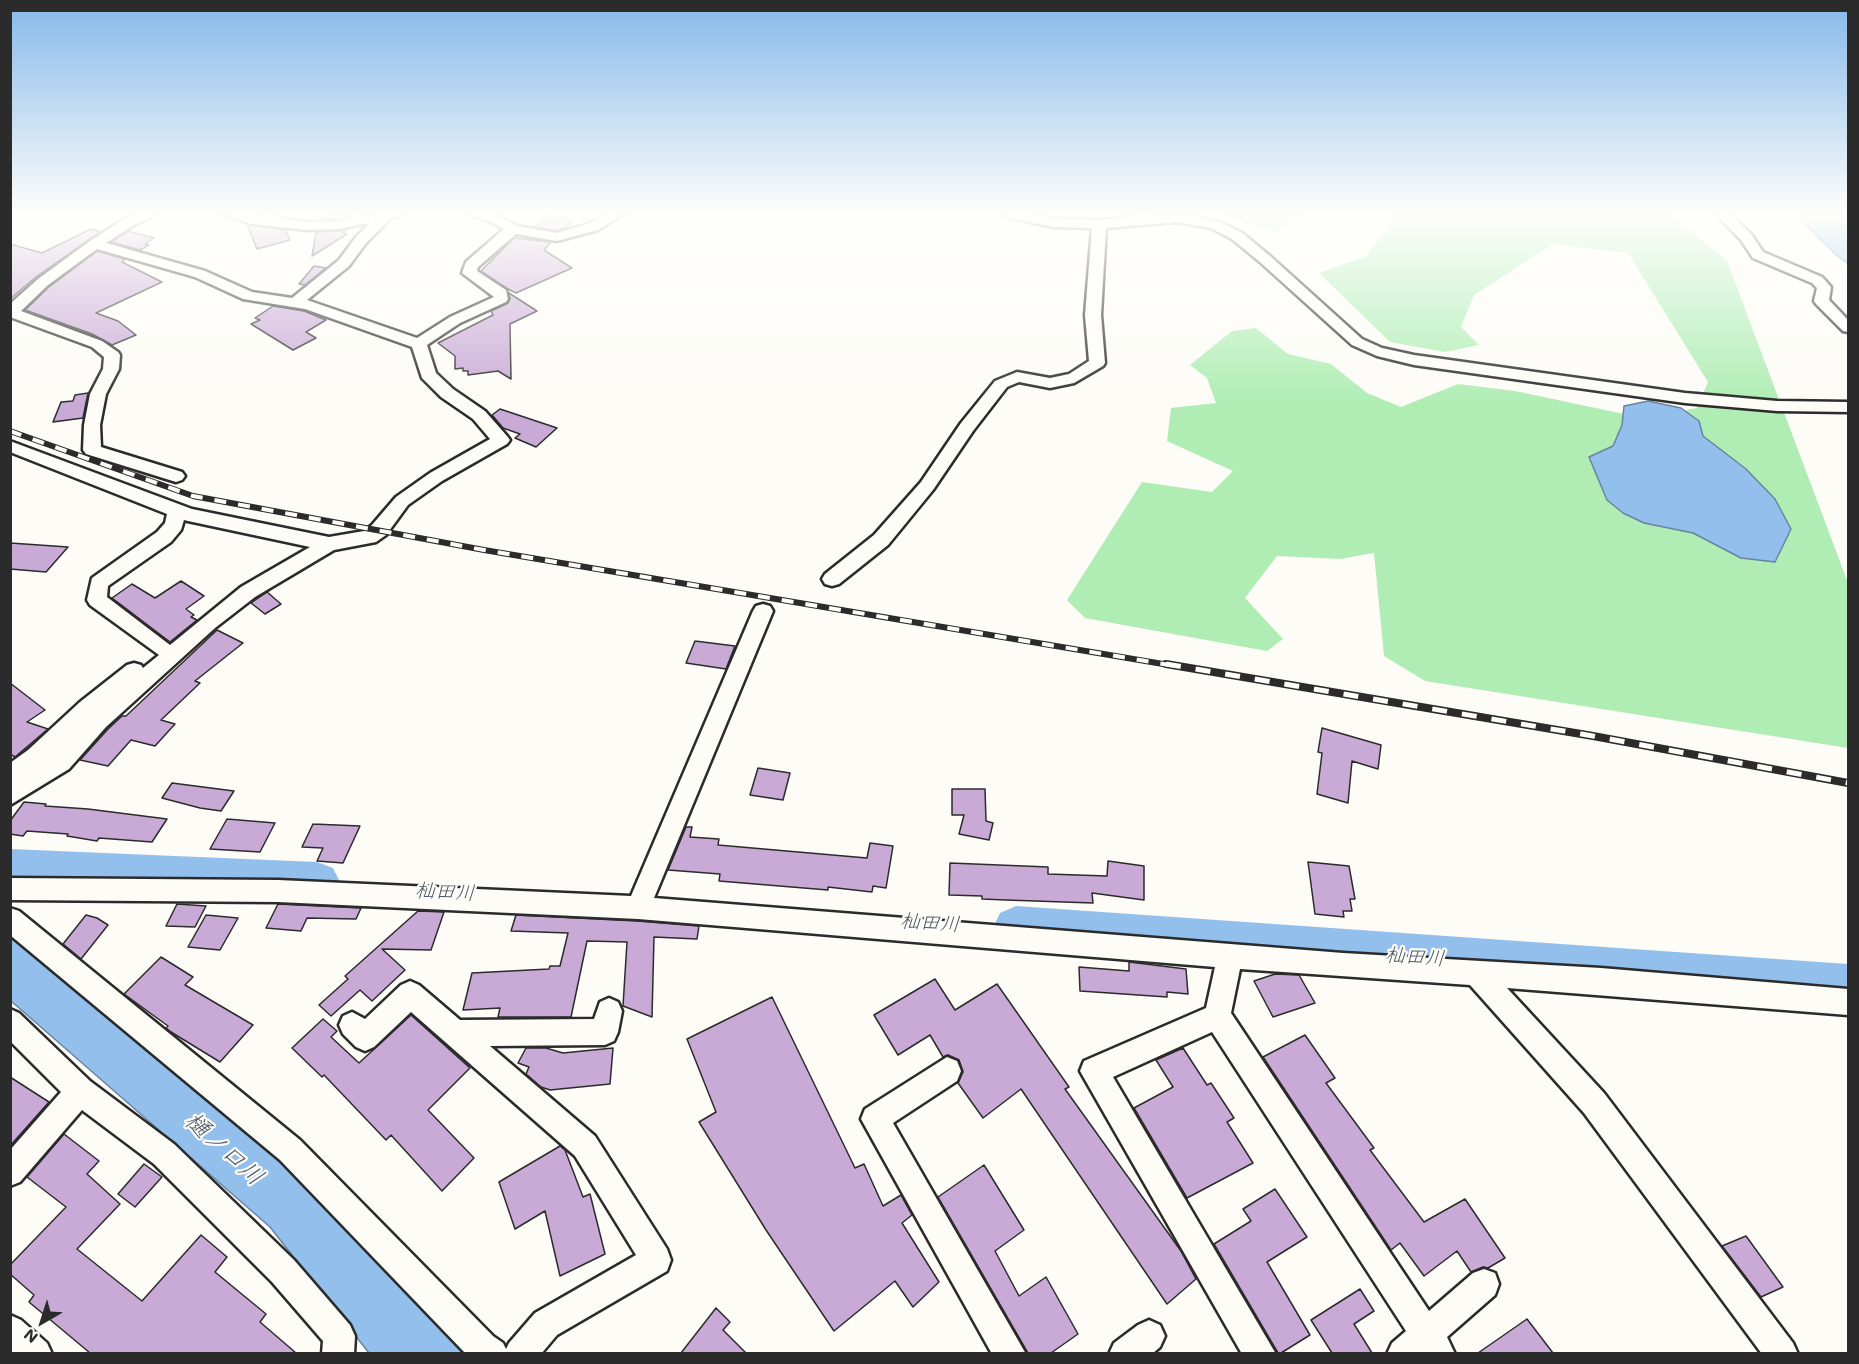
<!DOCTYPE html>
<meta charset="utf-8">
<style>
body{margin:0}
#map{position:relative;width:1859px;height:1364px;overflow:hidden;background:#fdfcf7;font-family:Mali,sans-serif}
canvas{display:block}
.frame{position:absolute;inset:0;border:12px solid #2b2b2b;pointer-events:none}
.north{position:absolute;left:12px;top:1292px;width:60px;height:60px;-webkit-text-stroke:4px #fdfcf7;paint-order:stroke;rotate:219deg;font-size:16px;font-weight:700;line-height:24px;text-align:center;color:#2b2b2b}
.north::after{content:'';display:block;margin:auto;width:21px;height:27px;background:#2b2b2b;clip-path:polygon(50% 0,100% 100%,50% 72%,0 100%)}
</style>
<div id="map">
<canvas width="1859" height="1364"></canvas>
<div class="frame"></div>
<div class="north">N</div>
</div>
<script>
const ctx = document.querySelector('canvas').getContext('2d');
ctx.lineJoin = 'round';
function fill(path, color) {
  ctx.fillStyle = color;
  ctx.fill(path, 'evenodd');
}
function shape(rows) {
  const path = new Path2D();
  for (const r of rows) {
    path.moveTo(r[0], r[1]);
    for (let i = 2; i < r.length; i += 2) path.lineTo(r[i], r[i + 1]);
  }
  return path;
}
function stroke(path, color, width, dash) {
  ctx.strokeStyle = color;
  ctx.lineWidth = width;
  ctx.lineCap = dash ? 'butt' : 'round';
  ctx.setLineDash(dash || []);
  ctx.stroke(path);
}
function drawText(font, color, halo, rows, align = 'center') {
  ctx.font = font + ' Mali,"Klee One",sans-serif';
  ctx.lineWidth = 4.5;
  ctx.setLineDash([]);
  ctx.textBaseline = 'middle';
  ctx.strokeStyle = halo;
  ctx.fillStyle = color;
  for (const [text, x, y, turn = 0] of rows) {
    ctx.save();
    ctx.translate(x, y);
    ctx.rotate((+turn || 0) * Math.PI / 180);
    ctx.textAlign = isNaN(turn) ? turn : align;
    if (halo) ctx.strokeText(text, 0, 0);
    ctx.fillText(text, 0, 0);
    ctx.restore();
  }
}
fill(shape([
 [1225,213,1303,213,1303,214,1276,232,1245,223],
 [1396,213,1669,213,1727,261,1848,583,1848,748,1425,681,1384,656,1374,553,1340,559,1277,556,1245,598,1283,639,1267,651,1085,618,1067,600,1142,482,1212,492,1233,471,1167,441,1171,408,1216,403,1207,378,1190,365,1232,331,1256,328,1288,354,1331,364,1367,393,1401,407,1458,384,1515,391,1643,418,1697,408,1708,382,1628,253,1553,244,1474,295,1461,327,1479,345,1445,352,1390,342,1319,273,1367,256]
]), '#afedb4');
const water = shape([
 [1799,213,1832,213,1848,215,1848,264,1835,254,1800,219,1799,213],
 [1648,401,1681,408,1699,421,1703,436,1746,469,1775,499,1791,529,1775,562,1741,558,1693,533,1644,523,1623,513,1607,500,1589,457,1613,446,1622,425,1624,406,1648,401],
 [11,936,77,993,262,1142,467,1353,369,1353,270,1227,11,1001,11,936]
]);
fill(water, '#93bfec');
stroke(water, '#69849f', 1.5);
fill(shape([
 [10,849,317,862,333,868,340,882,333,896,317,902,10,889,10,849],
 [1016,906,1848,964,1848,1010,1016,950,1000,943,993,928,1000,913,1016,906]
]), '#93bfec');
const building = shape([
 [332,213,363,213,340,219,318,219,318,216,328,217,332,213],
 [547,216,573,220,565,228,557,231,535,227,547,216],
 [247,224,285,230,290,240,257,249,247,224],
 [91,229,100,232,36,277,10,299,10,244,42,253,91,229],
 [346,230,343,233,347,234,312,256,316,232,346,230],
 [128,231,154,238,145,244,149,245,140,250,111,242,128,231],
 [514,238,551,242,544,250,572,268,516,293,508,289,481,271,514,238],
 [97,251,125,259,122,262,162,282,96,313,118,321,136,335,112,345,92,334,25,310,49,287,97,251],
 [314,266,326,268,305,285,299,284,314,266],
 [509,293,537,311,510,324,511,379,498,371,468,375,468,371,463,371,463,368,455,369,455,356,438,343,493,315,491,311,508,303,510,299,509,293],
 [273,306,304,311,326,320,306,332,316,338,293,350,251,324,260,320,255,318,273,306],
 [88,393,83,418,53,422,61,402,73,401,75,395,88,393],
 [500,409,557,428,536,447,515,438,520,434,503,428,492,415,500,409],
 [10,543,68,547,46,572,10,569,10,543],
 [181,581,204,596,186,609,194,615,191,617,197,620,170,642,112,598,132,584,155,598,181,581],
 [267,592,281,604,265,614,251,603,267,592],
 [217,630,243,643,195,681,200,683,161,720,175,724,155,746,131,740,108,766,80,760,108,729,122,716,126,716,217,630],
 [695,641,735,646,726,669,686,663,695,641],
 [10,683,45,710,27,722,48,729,15,757,10,754,10,683],
 [1322,728,1381,745,1378,769,1352,761,1348,803,1317,794,1322,753,1318,752,1322,728],
 [758,768,790,773,783,800,750,795,758,768],
 [172,783,234,791,221,811,200,808,162,798,172,783],
 [952,789,985,789,986,821,993,823,989,840,959,834,964,815,952,815,952,789],
 [24,802,46,804,45,806,88,809,167,819,152,842,99,838,97,841,67,836,68,834,27,831,23,836,10,834,10,821,24,802],
 [227,819,275,823,260,852,210,849,227,819],
 [313,824,360,826,343,863,317,861,323,848,302,847,313,824],
 [686,827,692,827,690,837,719,839,718,845,867,858,870,843,893,846,886,888,873,886,872,892,828,887,828,890,719,881,720,874,668,870,686,827],
 [1108,861,1144,866,1144,900,1092,893,1093,903,1006,900,982,899,982,896,949,895,950,863,1048,867,1048,874,1107,876,1108,861],
 [1308,862,1349,866,1355,899,1350,899,1352,911,1343,911,1344,917,1315,914,1308,862],
 [177,904,206,906,195,927,166,926,177,904],
 [278,904,361,908,356,919,307,918,301,931,266,928,278,904],
 [418,911,444,912,431,950,382,949,405,970,372,1001,360,990,331,1016,319,1005,348,979,345,976,418,911],
 [86,915,97,918,108,925,81,959,63,944,86,915],
 [206,915,238,918,220,950,188,947,206,915],
 [516,915,638,921,699,926,697,939,654,937,652,1017,623,1006,627,942,587,941,571,1017,498,1017,500,1008,463,1010,472,973,549,969,550,966,560,966,568,933,511,931,516,915],
 [161,957,193,977,185,985,253,1025,220,1062,171,1032,166,1028,168,1026,124,994,161,957],
 [1129,962,1186,969,1188,994,1167,992,1167,997,1080,991,1079,967,1129,971,1129,962],
 [1275,974,1299,975,1315,1003,1273,1017,1254,981,1275,974],
 [935,979,955,1010,997,984,1069,1087,1065,1089,1181,1251,1196,1279,1167,1304,1021,1089,983,1118,958,1083,963,1072,959,1060,948,1055,943,1057,930,1035,898,1055,874,1015,935,979],
 [772,997,855,1168,864,1164,883,1206,901,1195,912,1215,902,1223,939,1282,913,1307,895,1281,834,1331,766,1230,699,1122,716,1112,687,1039,772,997],
 [411,1015,470,1068,428,1110,474,1158,442,1191,391,1135,386,1140,324,1075,322,1077,292,1048,323,1019,337,1031,331,1037,359,1063,411,1015],
 [1305,1035,1335,1078,1326,1083,1374,1148,1370,1150,1424,1222,1465,1199,1505,1258,1488,1268,1483,1267,1471,1272,1457,1251,1424,1276,1400,1243,1391,1250,1263,1057,1305,1035],
 [526,1048,546,1048,563,1053,613,1048,610,1084,550,1090,541,1087,526,1074,529,1067,518,1063,526,1048],
 [1183,1048,1207,1085,1211,1083,1234,1118,1227,1122,1253,1163,1187,1198,1134,1108,1173,1087,1156,1060,1183,1048],
 [10,1077,49,1102,10,1146,10,1077],
 [64,1134,99,1161,87,1174,120,1204,77,1249,142,1301,201,1235,227,1257,215,1272,266,1314,260,1322,296,1353,90,1353,29,1302,34,1295,10,1274,10,1265,66,1207,27,1177,64,1134],
 [560,1146,565,1150,583,1197,590,1194,605,1254,560,1276,545,1211,515,1229,499,1182,560,1146],
 [144,1164,162,1177,135,1207,118,1194,144,1164],
 [984,1165,1024,1230,995,1251,1019,1296,1046,1277,1078,1334,1051,1353,1028,1353,938,1197,984,1165],
 [1275,1189,1307,1237,1267,1262,1310,1335,1281,1353,1278,1353,1214,1244,1251,1221,1243,1209,1275,1189],
 [1746,1236,1783,1287,1761,1297,1722,1246,1746,1236],
 [1360,1289,1374,1311,1354,1324,1372,1353,1332,1353,1311,1320,1360,1289],
 [716,1308,730,1322,723,1330,746,1353,681,1353,716,1308],
 [1527,1319,1553,1353,1478,1353,1527,1319]
]);
fill(building, '#c9aad7');
stroke(building, '#2b2b2b', 1.5);
const street = shape([
 [141,213,160,213,134,225,106,243,205,271,252,292,292,298,339,260,356,237,371,222,340,229,307,230,253,224,226,216,224,213,244,213,307,222,340,221,379,213,404,213,402,216,391,218,366,243,349,266,307,300,417,338,450,317,494,297,462,273,466,262,504,229,488,220,472,216,470,213,492,213,517,226,557,233,588,224,609,213,625,213,598,230,557,241,516,234,478,267,477,271,506,290,508,299,506,302,460,323,427,345,436,373,453,389,485,411,507,436,510,440,507,444,442,481,408,505,386,535,376,542,334,550,255,597,215,628,106,727,69,769,10,805,10,763,28,750,80,702,127,665,134,663,141,665,143,668,159,655,90,605,87,600,92,578,157,532,165,523,167,514,10,452,10,441,192,509,329,537,364,531,372,525,396,497,430,473,490,439,473,419,441,397,422,378,412,347,305,309,243,299,195,277,97,249,48,285,21,311,102,341,118,352,120,355,119,369,106,394,100,425,101,447,182,472,185,476,182,480,176,482,86,454,83,450,84,425,90,394,103,369,104,357,92,347,10,317,10,304,38,279,90,241,124,219,141,213],
 [184,520,188,521,310,547,241,587,170,645,107,597,108,586,171,542,181,530,184,520],
 [1001,213,1025,213,1053,219,1099,220,1176,214,1220,222,1242,233,1270,256,1362,339,1382,348,1414,355,1685,393,1777,401,1848,402,1848,412,1777,411,1685,403,1414,365,1377,356,1352,345,1260,262,1232,239,1211,228,1176,222,1106,228,1101,315,1105,363,1103,366,1074,383,1050,388,1019,382,1007,387,973,431,933,490,888,545,839,584,832,586,825,584,822,579,825,574,874,535,921,482,961,423,995,381,1017,372,1050,378,1069,374,1089,361,1085,315,1092,228,1053,227,1003,216,1001,213],
 [1715,213,1729,213,1751,234,1763,252,1822,277,1831,287,1829,300,1848,320,1848,332,1843,331,1816,304,1814,301,1817,288,1812,283,1753,258,1741,240,1715,213],
 [763,604,770,606,773,611,654,898,1343,953,1601,968,1848,989,1848,1015,1507,988,1604,1093,1793,1343,1798,1354,1762,1354,1584,1113,1470,985,1240,969,1231,1013,1429,1311,1473,1273,1484,1269,1495,1273,1499,1284,1495,1295,1447,1337,1455,1354,1387,1354,1392,1343,1406,1331,1212,1032,1113,1077,1276,1354,1242,1354,1080,1071,1084,1061,1206,1008,1215,967,638,919,278,902,10,900,10,878,278,880,631,896,753,611,756,606,763,604],
 [10,908,19,911,300,1140,493,1336,503,1343,506,1349,509,1343,535,1313,636,1255,575,1156,411,1012,374,1047,365,1051,356,1047,343,1034,339,1025,343,1016,352,1012,365,1019,401,985,410,981,419,985,460,1020,594,1019,600,1002,609,998,618,1002,622,1011,618,1032,614,1041,605,1045,490,1046,595,1136,667,1249,671,1260,667,1271,557,1335,541,1354,466,1354,280,1160,10,935,10,908],
 [10,1009,19,1013,90,1081,174,1144,294,1260,350,1325,355,1336,354,1354,322,1354,323,1341,272,1282,154,1164,82,1110,20,1182,10,1186,10,1150,61,1092,10,1041,10,1009],
 [947,1057,957,1061,961,1071,957,1081,893,1123,1026,1354,992,1354,861,1119,865,1109,947,1057],
 [10,1315,21,1320,47,1343,52,1354,10,1353,10,1315],
 [1149,1320,1160,1325,1165,1336,1160,1347,1152,1354,1109,1354,1114,1343,1138,1325,1149,1320]
]);
stroke(street, '#2b2b2b', 5);
fill(street, '#fdfcf7');
const railFar1 = shape([
 [10,431,193,496,484,550,1175,666]
]);
const rail = shape([
 [1166,664,1593,736,1848,783]
]);
stroke(railFar1, '#2b2b2b', 6);
stroke(rail, '#2b2b2b', 8);
stroke(railFar1, '#fdfcf7', 4, [12]);
stroke(rail, '#fdfcf7', 5, [15]);
const sky = ctx.createLinearGradient(0, 0, 0, 404);
sky.addColorStop(0, '#86b8ea');
sky.addColorStop(0.53, '#fefefb');
sky.addColorStop(1, '#fefefb00');
ctx.fillStyle = sky;
ctx.fillRect(0, 0, 1859, 404);
drawText('italic 20px', '#4a5765', '#fdfcf7', [
 ["杣田川",445,892,3],
 ["杣田川",930,923,4],
 ["杣田川",1415,957,4]
]);
drawText('italic 24px', '#4a5765', '#fdfcf7', [
 ["樋ノ口川",224,1149,42]
]);
</script>
